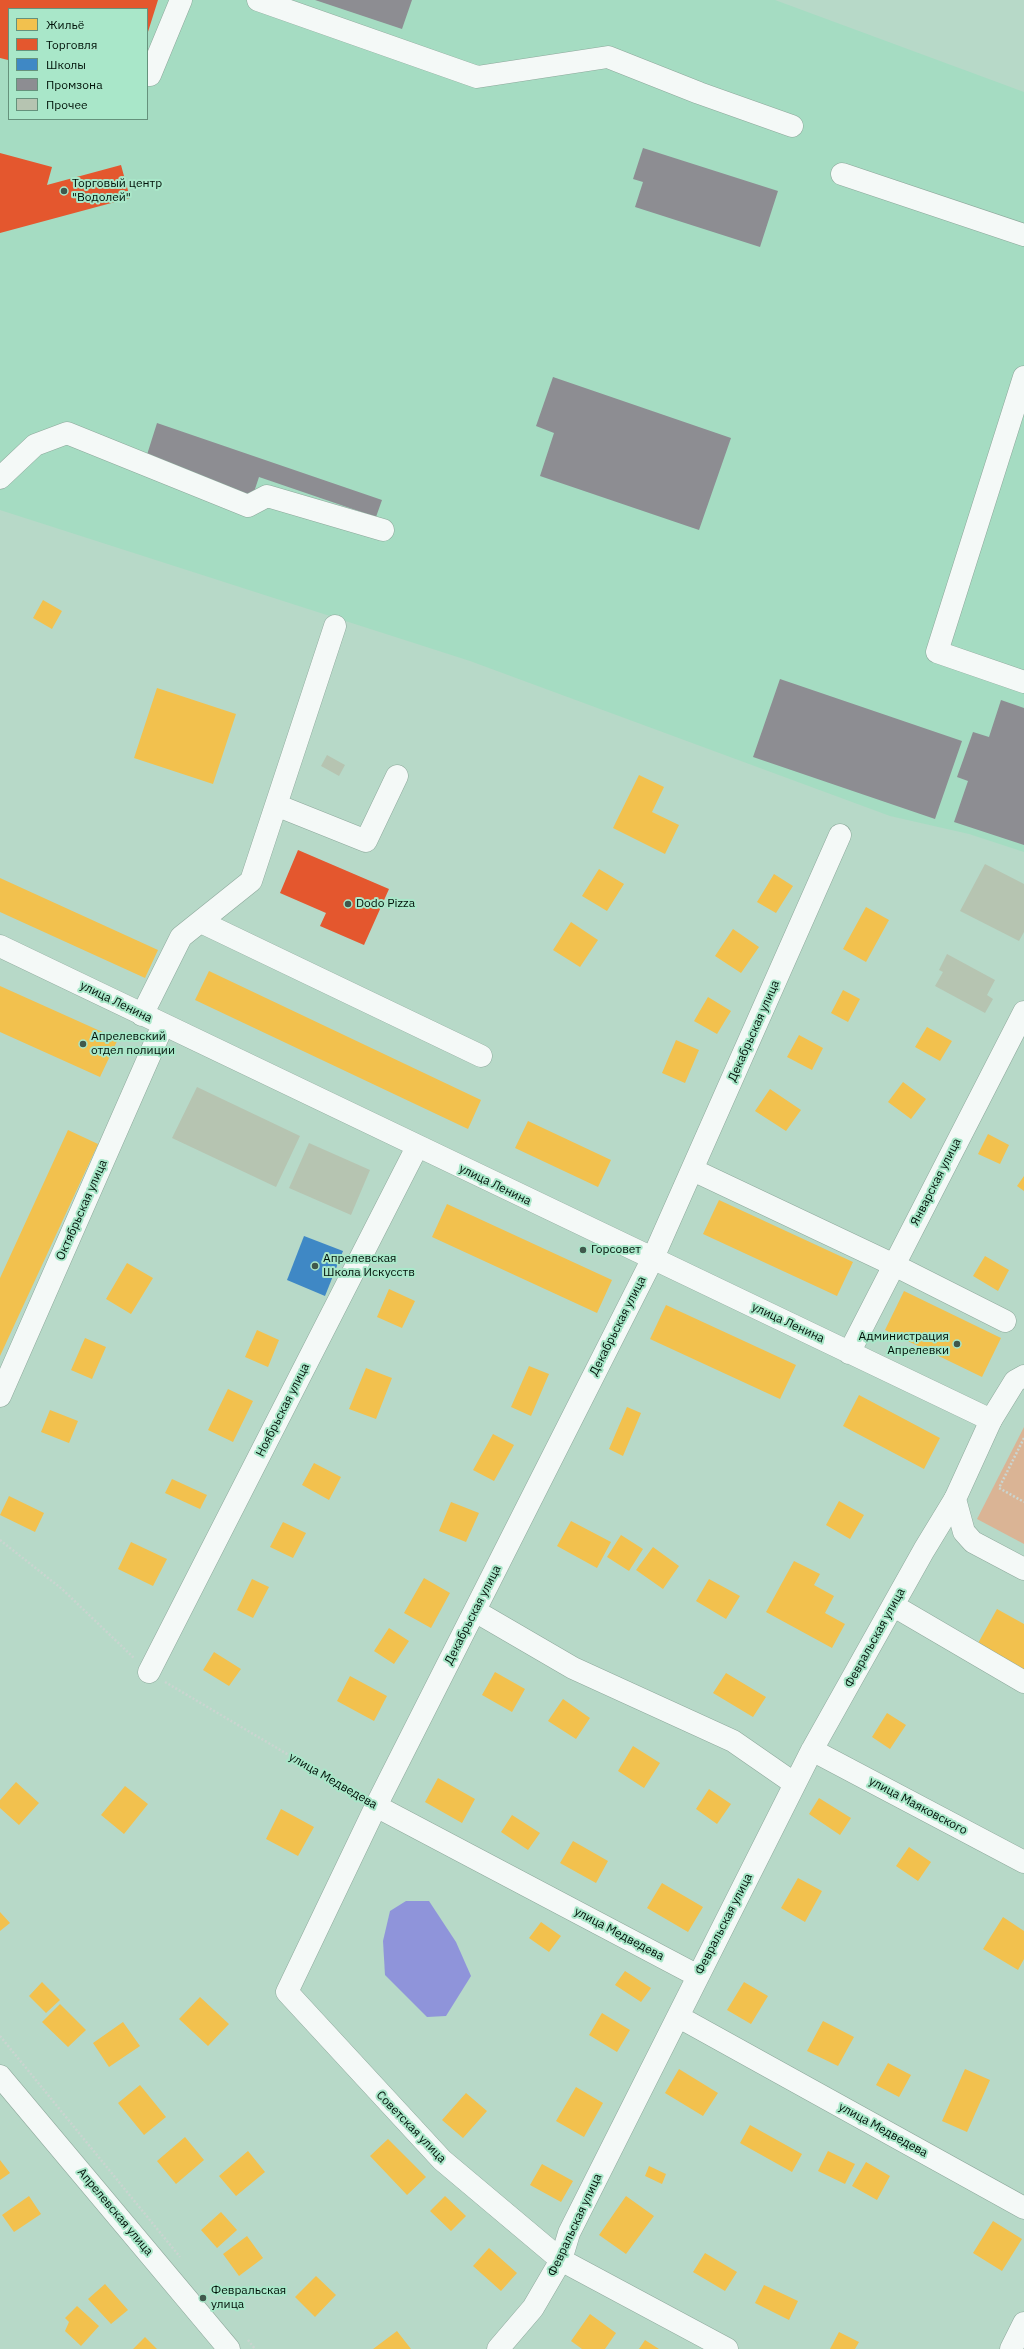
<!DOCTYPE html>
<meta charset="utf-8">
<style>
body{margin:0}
#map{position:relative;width:1024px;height:2349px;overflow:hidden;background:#b7d9c8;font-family:"IBM Plex Sans",sans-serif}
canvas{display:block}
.legend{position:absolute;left:8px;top:8px;width:140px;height:112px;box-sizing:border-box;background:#a9e7c9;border:1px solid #65927c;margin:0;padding:5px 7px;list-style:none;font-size:12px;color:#001209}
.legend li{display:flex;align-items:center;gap:8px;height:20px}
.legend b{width:20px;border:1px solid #65927c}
</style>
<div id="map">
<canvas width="1024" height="2349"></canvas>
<ul class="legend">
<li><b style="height:11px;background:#f2c14e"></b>Жильё</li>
<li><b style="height:11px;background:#e4572e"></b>Торговля</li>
<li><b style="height:11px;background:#3f88c5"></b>Школы</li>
<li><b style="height:11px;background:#8d8d92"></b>Промзона</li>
<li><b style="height:11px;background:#b6c4b1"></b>Прочее</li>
</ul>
</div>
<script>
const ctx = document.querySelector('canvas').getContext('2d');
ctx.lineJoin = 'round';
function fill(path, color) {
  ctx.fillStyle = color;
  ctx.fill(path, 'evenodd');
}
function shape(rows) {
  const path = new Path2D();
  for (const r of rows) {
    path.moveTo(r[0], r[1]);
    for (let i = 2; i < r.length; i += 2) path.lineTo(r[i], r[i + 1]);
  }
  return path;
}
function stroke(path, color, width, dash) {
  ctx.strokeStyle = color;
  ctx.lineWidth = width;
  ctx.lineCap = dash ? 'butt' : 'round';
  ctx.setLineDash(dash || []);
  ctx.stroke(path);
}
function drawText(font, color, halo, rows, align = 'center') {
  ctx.font = font + ' "IBM Plex Sans",sans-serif';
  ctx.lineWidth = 4;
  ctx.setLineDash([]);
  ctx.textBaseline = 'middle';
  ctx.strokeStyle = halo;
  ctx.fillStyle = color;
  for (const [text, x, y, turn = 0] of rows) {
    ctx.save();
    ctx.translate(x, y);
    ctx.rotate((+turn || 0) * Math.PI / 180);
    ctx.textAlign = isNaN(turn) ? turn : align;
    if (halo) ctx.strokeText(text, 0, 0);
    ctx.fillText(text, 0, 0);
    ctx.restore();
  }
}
fill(shape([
 [0,0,775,0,1024,92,1024,852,969,834,890,816,470,661,0,510],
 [9,9,147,9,147,119,9,119]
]), '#a5dcc2');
fill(shape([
 [1024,1427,1024,1544,977,1519]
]), '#dab495');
fill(shape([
 [406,1901,429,1901,456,1942,471,1976,446,2016,427,2017,385,1975,383,1941,390,1911]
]), '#8f94da');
fill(shape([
 [43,600,62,611,52,629,33,618],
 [157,688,236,714,213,784,134,758],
 [639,775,664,787,652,812,679,825,665,854,613,828],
 [599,869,624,884,607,911,582,896],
 [774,874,793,886,776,913,757,902],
 [0,878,158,950,145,978,0,912],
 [866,907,889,920,866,962,843,949],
 [571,922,598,940,580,967,553,950],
 [733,929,759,947,741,973,715,956],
 [209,971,481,1100,468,1129,195,1000],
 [0,986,118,1039,100,1077,0,1032],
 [843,990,860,999,848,1022,831,1013],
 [708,997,731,1011,717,1034,694,1021],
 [927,1027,952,1041,940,1061,915,1047],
 [799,1035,823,1048,812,1070,787,1057],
 [676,1040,699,1050,685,1083,662,1073],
 [903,1082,926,1099,911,1119,888,1102],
 [770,1089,801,1110,786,1131,755,1111],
 [528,1121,611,1160,598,1187,515,1148],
 [68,1130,98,1144,0,1356,0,1278],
 [988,1134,1009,1145,1000,1164,978,1154],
 [1024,1176,1024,1191,1017,1186],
 [719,1200,853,1262,837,1296,703,1234],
 [447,1204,612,1280,597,1313,432,1237],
 [985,1256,1009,1270,998,1291,973,1276],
 [127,1263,153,1278,131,1314,106,1299],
 [389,1289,415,1301,402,1328,377,1317],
 [904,1291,1001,1338,982,1377,885,1330],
 [666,1305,796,1365,780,1399,650,1339],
 [257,1330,279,1340,268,1367,245,1357],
 [85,1338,106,1347,92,1379,71,1370],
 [529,1366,549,1374,531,1416,511,1407],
 [366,1368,392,1378,376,1419,349,1409],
 [228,1389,253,1401,233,1442,208,1430],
 [859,1395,940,1438,924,1469,843,1426],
 [627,1407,641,1413,623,1456,609,1449],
 [50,1410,78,1421,69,1443,41,1432],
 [493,1434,514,1445,494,1481,473,1470],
 [314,1463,341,1477,329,1500,302,1485],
 [172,1479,207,1495,200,1509,165,1493],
 [9,1496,44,1513,35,1532,0,1515],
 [839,1501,864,1515,850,1539,826,1525],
 [451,1502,479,1513,466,1542,439,1531],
 [571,1521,611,1542,597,1568,557,1546],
 [283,1522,306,1533,293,1558,270,1547],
 [621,1535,643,1549,629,1571,607,1557],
 [131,1542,167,1559,153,1586,118,1569],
 [653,1547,679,1566,663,1589,636,1570],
 [794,1561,820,1574,814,1585,834,1596,825,1613,845,1624,832,1648,766,1612],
 [424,1578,450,1593,431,1628,404,1613],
 [252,1579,269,1587,253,1618,237,1610],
 [709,1579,740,1596,726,1619,696,1601],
 [997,1609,1024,1624,1024,1672,977,1645],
 [389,1628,409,1641,394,1664,374,1651],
 [214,1652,241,1669,229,1686,203,1670],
 [495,1672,525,1689,512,1712,482,1695],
 [726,1673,766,1697,753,1717,713,1693],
 [350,1676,387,1696,374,1721,337,1701],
 [563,1699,590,1718,576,1739,548,1721],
 [887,1713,906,1725,890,1749,872,1737],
 [633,1746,660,1763,644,1788,618,1771],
 [438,1778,475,1799,462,1823,425,1802],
 [16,1782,39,1803,19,1825,0,1808,0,1800],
 [125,1786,148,1804,124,1834,101,1815],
 [709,1789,731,1804,717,1824,696,1809],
 [819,1798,851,1818,840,1835,809,1814],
 [281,1809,314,1827,298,1856,266,1839],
 [512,1815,540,1833,528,1850,501,1832],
 [573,1841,608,1861,596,1883,560,1863],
 [909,1847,931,1862,918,1881,896,1866],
 [798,1878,822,1891,805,1922,781,1908],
 [662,1883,703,1907,688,1932,647,1908],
 [0,1912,10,1923,0,1931],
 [1003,1917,1024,1931,1024,1959,1018,1970,983,1949],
 [541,1922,561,1936,549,1952,529,1938],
 [625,1971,651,1988,641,2002,615,1985],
 [42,1982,60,2000,46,2013,29,1996],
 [744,1982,768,1996,751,2024,727,2010],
 [200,1997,229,2024,208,2046,179,2019],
 [60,2004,86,2030,68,2047,42,2022],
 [602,2013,630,2030,617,2052,589,2035],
 [823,2021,854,2037,838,2066,807,2051],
 [123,2022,140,2046,109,2067,93,2043],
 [888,2063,911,2075,899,2097,876,2085],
 [679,2069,718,2093,703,2116,665,2093],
 [965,2069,990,2080,967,2132,942,2121],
 [140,2085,166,2117,144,2135,118,2103],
 [576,2087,603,2103,584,2137,556,2121],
 [466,2093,487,2111,463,2138,442,2120],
 [750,2125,802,2154,792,2172,740,2143],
 [185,2137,204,2160,176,2184,157,2161],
 [388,2139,426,2177,407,2195,370,2156],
 [248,2151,265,2172,236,2196,219,2176],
 [828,2151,855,2164,845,2184,818,2171],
 [0,2160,10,2173,0,2180],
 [866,2162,890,2176,877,2200,852,2186],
 [542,2164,573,2181,561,2202,530,2185],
 [649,2166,666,2174,662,2184,645,2176],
 [29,2196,41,2214,14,2232,2,2215],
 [445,2196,466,2216,451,2231,430,2211],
 [626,2196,654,2216,626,2254,599,2235],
 [221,2212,237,2230,217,2248,201,2230],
 [993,2221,1022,2239,1002,2271,973,2253],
 [247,2236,263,2258,239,2276,223,2254],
 [489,2248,517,2273,501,2291,473,2266],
 [705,2253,737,2272,725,2291,693,2272],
 [316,2276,336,2295,315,2317,295,2297],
 [105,2284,128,2310,111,2324,88,2299],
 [764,2285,798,2301,789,2320,755,2303],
 [77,2306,99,2326,81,2346,65,2331,69,2322,65,2318],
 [590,2314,616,2333,605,2349,582,2349,571,2341],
 [397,2331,411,2349,373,2349],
 [839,2332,859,2342,855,2349,830,2349],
 [145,2337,157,2349,133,2349],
 [645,2340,659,2349,639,2349]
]), '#f2c14e');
fill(shape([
 [0,0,158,0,147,35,147,9,9,9,8,60,0,58],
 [0,153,52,167,47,185,121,165,130,198,0,233],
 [298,850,389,889,364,945,320,926,326,913,280,893]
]), '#e4572e');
fill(shape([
 [304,1236,343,1251,325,1296,287,1280]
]), '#3f88c5');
fill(shape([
 [315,0,412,0,402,29],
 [643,148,778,191,760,247,635,207,643,182,633,179],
 [553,377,731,438,699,530,540,476,554,433,536,426],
 [157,423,382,500,376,517,259,477,252,498,145,461],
 [780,679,962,741,935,819,753,757],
 [1001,700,1024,708,1024,845,954,822,968,781,957,777,973,732,989,737]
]), '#8d8d92');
fill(shape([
 [327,755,345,765,339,776,321,766],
 [985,864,1024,884,1024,932,1019,941,960,911],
 [947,954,995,980,987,995,993,999,985,1013,935,986,943,972,939,970],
 [197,1087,300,1136,276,1187,172,1138],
 [309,1143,370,1170,351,1215,289,1188]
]), '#b6c4b1');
const minor = shape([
 [258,0,477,77,608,57,699,93,792,126],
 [147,74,150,75,181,0],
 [842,174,1024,235],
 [1024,377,937,652,1024,682],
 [0,478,35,445,67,433,248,506,267,496,383,530],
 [276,805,366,841,397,776],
 [201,922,481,1056],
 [0,946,991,1420],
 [142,1015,181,937,251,881,335,626],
 [693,1170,894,1265,1005,1321],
 [849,1353,1024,1012],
 [0,1396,163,1025],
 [894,1606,1024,1682],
 [475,1611,573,1668,733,1741,795,1784],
 [149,1672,417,1147],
 [812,1750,1024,1862],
 [376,1806,698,1976],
 [679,2017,1024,2208],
 [0,2076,229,2349],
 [498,2349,533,2308,561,2260,569,2233,812,1750,924,1550,955,1499],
 [727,2349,561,2260,442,2160,287,1992,376,1806,652,1260,840,835],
 [1011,2349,1024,2323]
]);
const major = shape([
 [1024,1376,1015,1381,991,1420,955,1499,964,1532,973,1542,1024,1569]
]);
stroke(minor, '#8da89b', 23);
stroke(major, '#8da89b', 23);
stroke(shape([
 [1024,1438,999,1488,1024,1502],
 [0,1540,62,1589,134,1658],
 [165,1682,360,1797],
 [0,2036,180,2257],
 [248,2340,255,2349]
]), '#cad5d0', 2.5, [2, 2]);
stroke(minor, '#f4f9f7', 22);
stroke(major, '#f4f9f7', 22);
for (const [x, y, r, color] of [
 [64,191,4,"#40584c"],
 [348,904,4,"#40584c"],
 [83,1044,4,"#40584c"],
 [583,1250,4,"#40584c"],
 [315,1266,4,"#40584c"],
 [957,1344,4,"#40584c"],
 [203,2298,4,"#40584c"]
]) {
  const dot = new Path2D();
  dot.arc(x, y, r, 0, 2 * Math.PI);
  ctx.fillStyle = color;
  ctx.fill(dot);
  stroke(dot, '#a9e7c9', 1.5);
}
drawText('12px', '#001209', '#a9e7c9', [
 ["Торговый центр",72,184],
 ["\"Водолей\"",72,198],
 ["Dodo Pizza",356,904],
 ["Апрелевский",91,1037],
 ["отдел полиции",91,1051],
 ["Горсовет",591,1250],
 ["Апрелевская",323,1259],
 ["Школа Искусств",323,1273],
 ["Администрация",949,1337,"right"],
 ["Апрелевки",949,1351,"right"],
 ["Февральская",211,2291],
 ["улица",211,2305]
], 'left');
drawText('12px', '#001209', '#a9e7c9', [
 ["улица Ленина",116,1002,26],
 ["Декабрьская улица",754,1031,-66],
 ["Январская улица",936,1182,-63],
 ["улица Ленина",495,1185,26],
 ["Октябрьская улица",82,1210,-66],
 ["улица Ленина",788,1323,25],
 ["Декабрьская улица",618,1326,-63],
 ["Ноябрьская улица",283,1410,-63],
 ["Декабрьская улица",473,1615,-63],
 ["Февральская улица",875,1638,-61],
 ["улица Медведева",333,1781,30],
 ["улица Маяковского",918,1806,28],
 ["Февральская улица",724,1924,-63],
 ["улица Медведева",619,1934,28],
 ["Советская улица",411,2127,46],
 ["улица Медведева",883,2130,29],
 ["Апрелевская улица",115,2212,50],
 ["Февральская улица",575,2225,-65]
]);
</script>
